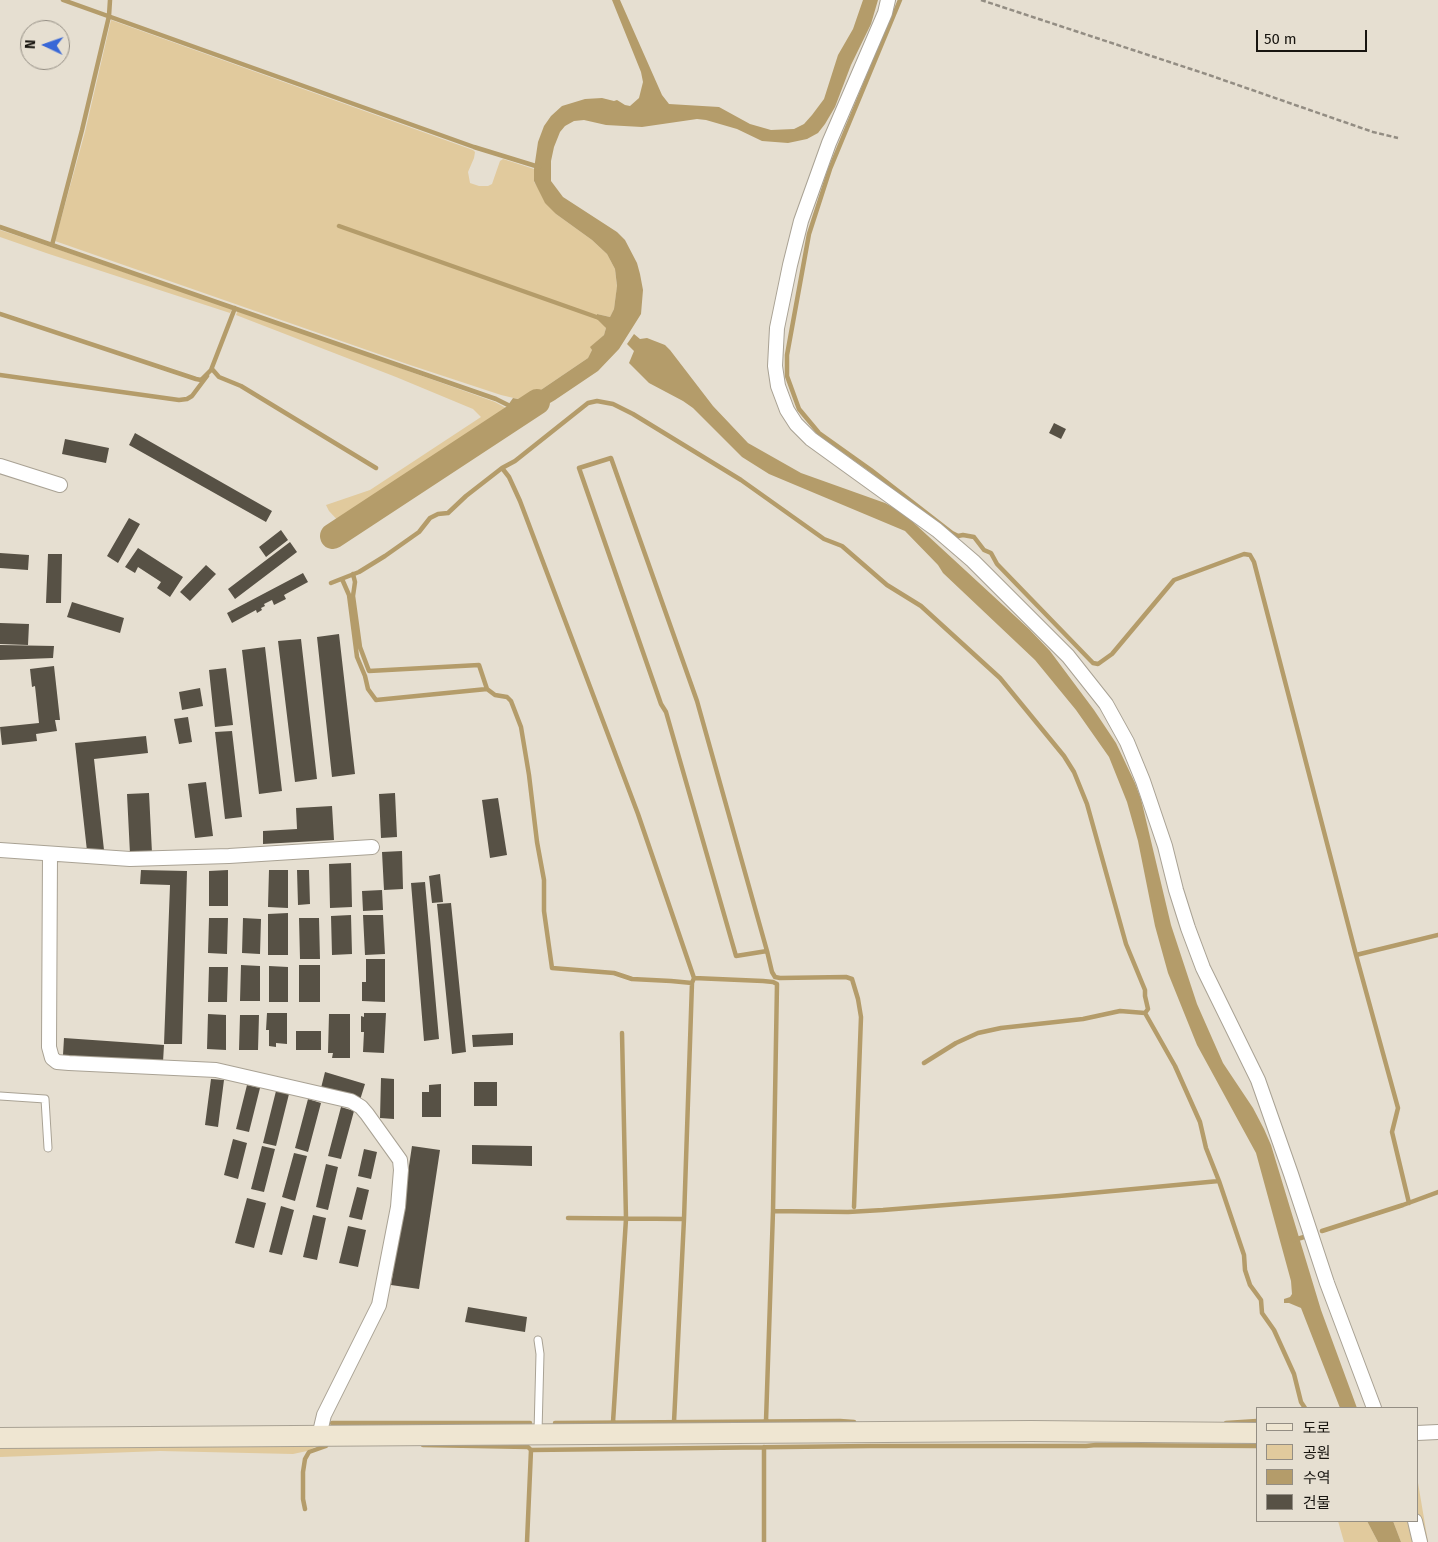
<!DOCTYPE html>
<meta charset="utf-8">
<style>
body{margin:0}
#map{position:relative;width:1438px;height:1542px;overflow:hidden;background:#e6dfd1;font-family:"Fira Sans","Noto Sans KR",sans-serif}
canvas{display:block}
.legend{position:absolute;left:1256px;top:1407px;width:162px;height:115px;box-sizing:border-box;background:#e6dfd1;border:1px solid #948e84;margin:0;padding:6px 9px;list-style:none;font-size:15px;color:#181510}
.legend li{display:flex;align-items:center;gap:10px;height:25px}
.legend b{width:25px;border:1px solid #948e84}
.north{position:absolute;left:20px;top:20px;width:50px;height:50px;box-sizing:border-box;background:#e6dfd1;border:1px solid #948e84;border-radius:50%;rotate:273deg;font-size:14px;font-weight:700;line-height:20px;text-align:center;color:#181510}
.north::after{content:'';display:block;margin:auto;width:18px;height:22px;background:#3867d7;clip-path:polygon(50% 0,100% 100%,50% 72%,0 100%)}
.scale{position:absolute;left:1256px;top:30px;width:111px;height:22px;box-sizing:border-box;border:2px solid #181510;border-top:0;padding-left:6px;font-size:15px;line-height:18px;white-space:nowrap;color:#181510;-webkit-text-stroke:4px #e6dfd1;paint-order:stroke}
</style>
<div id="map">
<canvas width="1438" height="1542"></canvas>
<ul class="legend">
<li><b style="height:6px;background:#efe6d2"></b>도로</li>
<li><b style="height:14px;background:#e1ca9d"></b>공원</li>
<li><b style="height:14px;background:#b49c6a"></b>수역</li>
<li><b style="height:14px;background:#575145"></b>건물</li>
</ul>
<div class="north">N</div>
<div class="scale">50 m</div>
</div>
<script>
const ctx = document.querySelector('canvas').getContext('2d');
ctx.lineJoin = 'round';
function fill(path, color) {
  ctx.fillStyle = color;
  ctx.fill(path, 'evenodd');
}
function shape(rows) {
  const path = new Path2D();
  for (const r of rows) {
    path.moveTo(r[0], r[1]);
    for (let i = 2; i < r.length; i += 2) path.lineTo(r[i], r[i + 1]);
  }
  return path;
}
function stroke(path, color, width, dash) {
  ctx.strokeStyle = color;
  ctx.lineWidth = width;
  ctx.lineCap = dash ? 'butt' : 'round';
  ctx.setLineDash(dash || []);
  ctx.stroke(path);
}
fill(shape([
 [111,20,473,150,475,152,474,158,468,172,470,183,479,186,488,186,492,184,500,161,503,159,534,169,534,182,556,214,592,240,607,254,615,269,617,287,614,309,610,317,597,314,606,328,604,335,591,347,592,350,588,358,529,398,522,400,501,395,410,365,55,241,85,132],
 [0,230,51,247,232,309,230,313,49,254,0,237],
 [238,310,495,402,506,408,508,414,502,423,343,526,329,511,326,505,370,490,481,417,473,409,396,377,236,315],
 [0,1444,321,1444,307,1451,293,1454,160,1451,0,1457],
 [1417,1477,1428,1542,1401,1542,1393,1521,1417,1521],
 [1338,1521,1367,1521,1378,1542,1344,1542]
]), '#e1ca9d');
fill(shape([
 [612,0,620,0,662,95,669,104,719,107,750,124,771,130,794,129,804,124,812,115,824,99,838,55,853,29,863,0,878,0,871,24,851,65,835,107,825,124,818,133,807,139,788,143,762,141,737,129,706,120,697,119,642,127,606,125,584,120,574,121,565,126,560,132,554,147,551,161,551,181,563,197,617,232,625,240,637,263,640,274,643,290,641,314,619,349,598,371,555,400,523,419,511,424,506,418,508,414,506,408,513,398,522,400,529,398,588,358,592,350,590,347,604,335,606,328,597,319,597,314,610,317,614,309,617,286,615,269,607,254,592,240,556,214,545,203,534,181,534,169,538,142,544,126,551,116,562,106,585,99,602,98,614,101,617,100,625,105,630,106,639,98,643,82,641,72],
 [634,334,640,339,647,338,665,345,670,350,713,406,748,443,801,473,885,503,902,512,1029,629,1050,651,1094,710,1116,743,1135,783,1141,799,1171,925,1197,1004,1223,1063,1253,1108,1264,1129,1271,1145,1321,1310,1357,1408,1340,1408,1301,1308,1289,1303,1284,1303,1284,1299,1290,1297,1292,1294,1291,1281,1256,1153,1197,1045,1168,973,1155,926,1138,841,1127,802,1109,757,1076,710,1035,660,943,573,938,565,905,531,769,474,742,457,693,408,683,401,649,383,629,363,634,351,627,344],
 [1367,1521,1393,1521,1401,1542,1378,1542]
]), '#b49c6a');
stroke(shape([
 [63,0,474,147,539,167],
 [900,0,830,169,809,234,787,355,787,376,799,409,819,433,871,470,952,533,958,536,963,535,974,537,984,550,991,553,997,564,1093,663,1098,664,1112,654,1174,580,1244,554,1250,555,1254,562,1356,955],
 [339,226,602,319],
 [0,227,496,399,512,407],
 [52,245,82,130,109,16,110,0],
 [0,314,196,379,201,380,212,369,219,377,241,386,376,468],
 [211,370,235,308],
 [0,375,179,400,187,399,192,396,207,376],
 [502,468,509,477,520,501,638,814,694,978,692,983,684,1219,674,1422],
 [353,574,355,582,353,596,360,647,369,671,479,665,487,689,495,695,507,697,511,701,521,727,529,775,537,842,544,880,544,911,552,968,614,973,632,979,671,981,692,983],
 [342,579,349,595,357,657,365,676,368,689,376,700,487,689],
 [331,583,359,572,385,556,419,532,430,518,438,514,448,513,466,496,502,468,515,461,588,403,597,401,613,404,633,414,741,480,824,539,842,546,887,585,921,606,1000,678,1064,756,1074,772,1087,804,1126,944,1145,990,1145,996,1148,1009,1145,1013],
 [767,951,736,956,666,712,661,704,579,468,611,458,697,701,767,951,772,972,775,977,780,978,846,977,852,979,858,999,861,1017,854,1207],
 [694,978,763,981,773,982,777,984,773,1211,766,1421],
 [924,1063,956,1043,978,1033,1001,1028,1083,1019,1120,1011,1145,1013,1175,1066,1200,1122,1206,1148,1219,1181,1244,1255,1245,1270,1250,1285,1261,1300,1262,1313,1274,1330,1294,1374,1301,1402,1305,1408],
 [1409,1203,1392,1132,1398,1108,1356,955,1438,935],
 [773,1211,848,1212,883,1210,1059,1196,1219,1181],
 [568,1218,684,1219],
 [1322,1231,1403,1205,1438,1192],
 [1294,1240,1304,1237],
 [613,1422,626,1219,622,1033],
 [332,1423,530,1423],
 [555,1423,840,1421,854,1422],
 [1226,1423,1257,1421],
 [423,1445,528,1447,531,1450,527,1542],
 [531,1450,870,1446,1086,1446,1096,1445,1257,1446],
 [305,1509,303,1499,303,1472,305,1459,309,1452,326,1446],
 [764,1542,764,1447]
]), '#b49c6a', 4.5);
stroke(shape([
 [333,536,537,402]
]), '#b49c6a', 26);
fill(shape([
 [1054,423,1066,429,1061,439,1049,433],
 [135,433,272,511,266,522,129,445],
 [65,439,109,448,106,463,62,454],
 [129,518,140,524,118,563,107,556],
 [281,530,288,540,266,557,259,547],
 [290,542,297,552,235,599,228,589],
 [138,548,183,577,170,597,157,588,161,582,138,567,135,573,125,567],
 [0,553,29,555,28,570,0,568],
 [48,554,62,554,61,603,46,603],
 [206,565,216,574,190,601,180,592],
 [303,573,308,582,284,595,286,599,274,605,272,600,264,604,265,606,261,608,262,610,257,613,256,610,232,623,227,613],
 [72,602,124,618,120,633,67,617],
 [0,623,29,624,28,645,0,644],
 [339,634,355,774,332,777,317,637],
 [301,639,317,779,295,782,278,641],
 [0,645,54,646,53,658,0,660],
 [265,647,282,791,259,794,242,650],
 [54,666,60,720,55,720,57,731,36,734,37,741,2,745,0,727,39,723,35,686,32,687,30,669],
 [226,668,233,725,215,727,209,670],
 [200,688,203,706,182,710,179,692],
 [188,717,192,742,179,744,174,719],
 [232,731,242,817,225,819,215,732],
 [146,736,148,753,94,759,104,850,87,851,75,743],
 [206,782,213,836,195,838,188,784],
 [149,793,152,853,130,854,127,794],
 [395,793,397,837,381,838,379,794],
 [498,798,507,855,490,858,482,800],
 [332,806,334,840,263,844,263,831,297,829,296,808],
 [402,851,403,889,384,890,382,852],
 [351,863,352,907,330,908,329,864],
 [141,870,187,871,182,1044,164,1044,170,885,140,884],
 [228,870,228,906,209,906,209,871],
 [269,870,288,870,288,908,268,907],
 [297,870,309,870,310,904,298,905],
 [440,874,443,902,432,903,429,876],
 [425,882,439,1039,424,1041,411,883],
 [382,890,383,910,363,911,362,891],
 [451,903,466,1052,452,1054,437,904],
 [288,913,288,955,268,955,268,914],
 [351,915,352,954,332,955,331,916],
 [363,915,383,915,385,954,365,955],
 [209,918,228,918,227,954,208,953],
 [243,918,261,919,260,954,242,953],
 [299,918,319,918,320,959,300,959],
 [366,959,385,959,385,1002,362,1001,362,982,366,982],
 [241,965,260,966,260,1001,240,1001],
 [299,965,320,965,320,1002,299,1002],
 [269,966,288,967,288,1002,269,1002],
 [209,967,228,967,227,1002,208,1002],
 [267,1013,287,1013,287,1044,276,1043,276,1047,269,1046,269,1030,266,1030],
 [364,1013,386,1013,384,1053,363,1052,364,1032,361,1032,361,1016,364,1017],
 [208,1014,226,1015,226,1050,207,1049],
 [329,1014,350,1014,350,1058,332,1058,333,1053,328,1053],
 [240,1015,259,1015,258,1050,239,1050],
 [296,1031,321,1031,321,1050,296,1050],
 [513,1033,513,1045,473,1047,472,1035],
 [64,1038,164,1045,163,1062,63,1055],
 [325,1072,365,1084,360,1100,321,1088],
 [381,1078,394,1079,394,1119,380,1118],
 [211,1079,224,1080,218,1127,205,1125],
 [474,1082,497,1082,497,1106,474,1106],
 [441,1084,441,1117,422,1117,422,1092,429,1092,429,1085],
 [247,1085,260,1088,249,1132,236,1129],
 [276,1091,289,1094,276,1146,263,1143],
 [308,1099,321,1103,308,1152,295,1148],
 [341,1107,354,1111,341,1159,328,1156],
 [233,1139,247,1143,238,1179,224,1175],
 [472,1145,532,1146,532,1166,472,1164],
 [262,1146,275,1149,264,1192,251,1189],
 [412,1146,440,1150,419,1289,391,1285],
 [364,1149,377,1152,371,1179,358,1176],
 [294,1153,307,1156,295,1201,282,1197],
 [326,1164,338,1167,328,1210,316,1207],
 [357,1187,369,1190,362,1220,349,1217],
 [247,1198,266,1203,254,1248,235,1243],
 [281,1206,294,1210,282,1255,269,1252],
 [313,1215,326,1218,317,1260,303,1257],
 [348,1226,366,1230,358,1267,339,1263],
 [468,1307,527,1317,525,1332,465,1322]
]), '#575145');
const lane = shape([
 [0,1096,45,1099,48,1148],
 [538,1432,540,1354,538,1340]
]);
const street = shape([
 [888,0,885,13,829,143,801,221,790,265,777,328,775,366,778,386,787,410,796,424,811,439,937,530,973,561,1068,656,1106,704,1127,742,1143,781,1165,846,1176,890,1188,928,1203,968,1258,1080,1291,1174,1327,1283,1374,1408],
 [0,466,60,485],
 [0,850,130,859,229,856,372,847],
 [50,854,49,1047,52,1058,57,1062,69,1063,216,1070,351,1101,361,1107,367,1114,400,1160,401,1170,398,1207,379,1305,324,1415,319,1436],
 [1417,1433,1438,1432],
 [1415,1521,1420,1542]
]);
const secondary = shape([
 [0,1438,1031,1431,1257,1433]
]);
stroke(lane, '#a9a294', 9);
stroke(street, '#a9a294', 16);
stroke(secondary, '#a9a294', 22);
stroke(shape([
 [981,0,1206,74,1373,132,1398,138]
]), '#938d83', 2.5, [5, 2.5]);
stroke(lane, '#fff', 7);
stroke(street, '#fff', 14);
stroke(secondary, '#efe6d2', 20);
</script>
